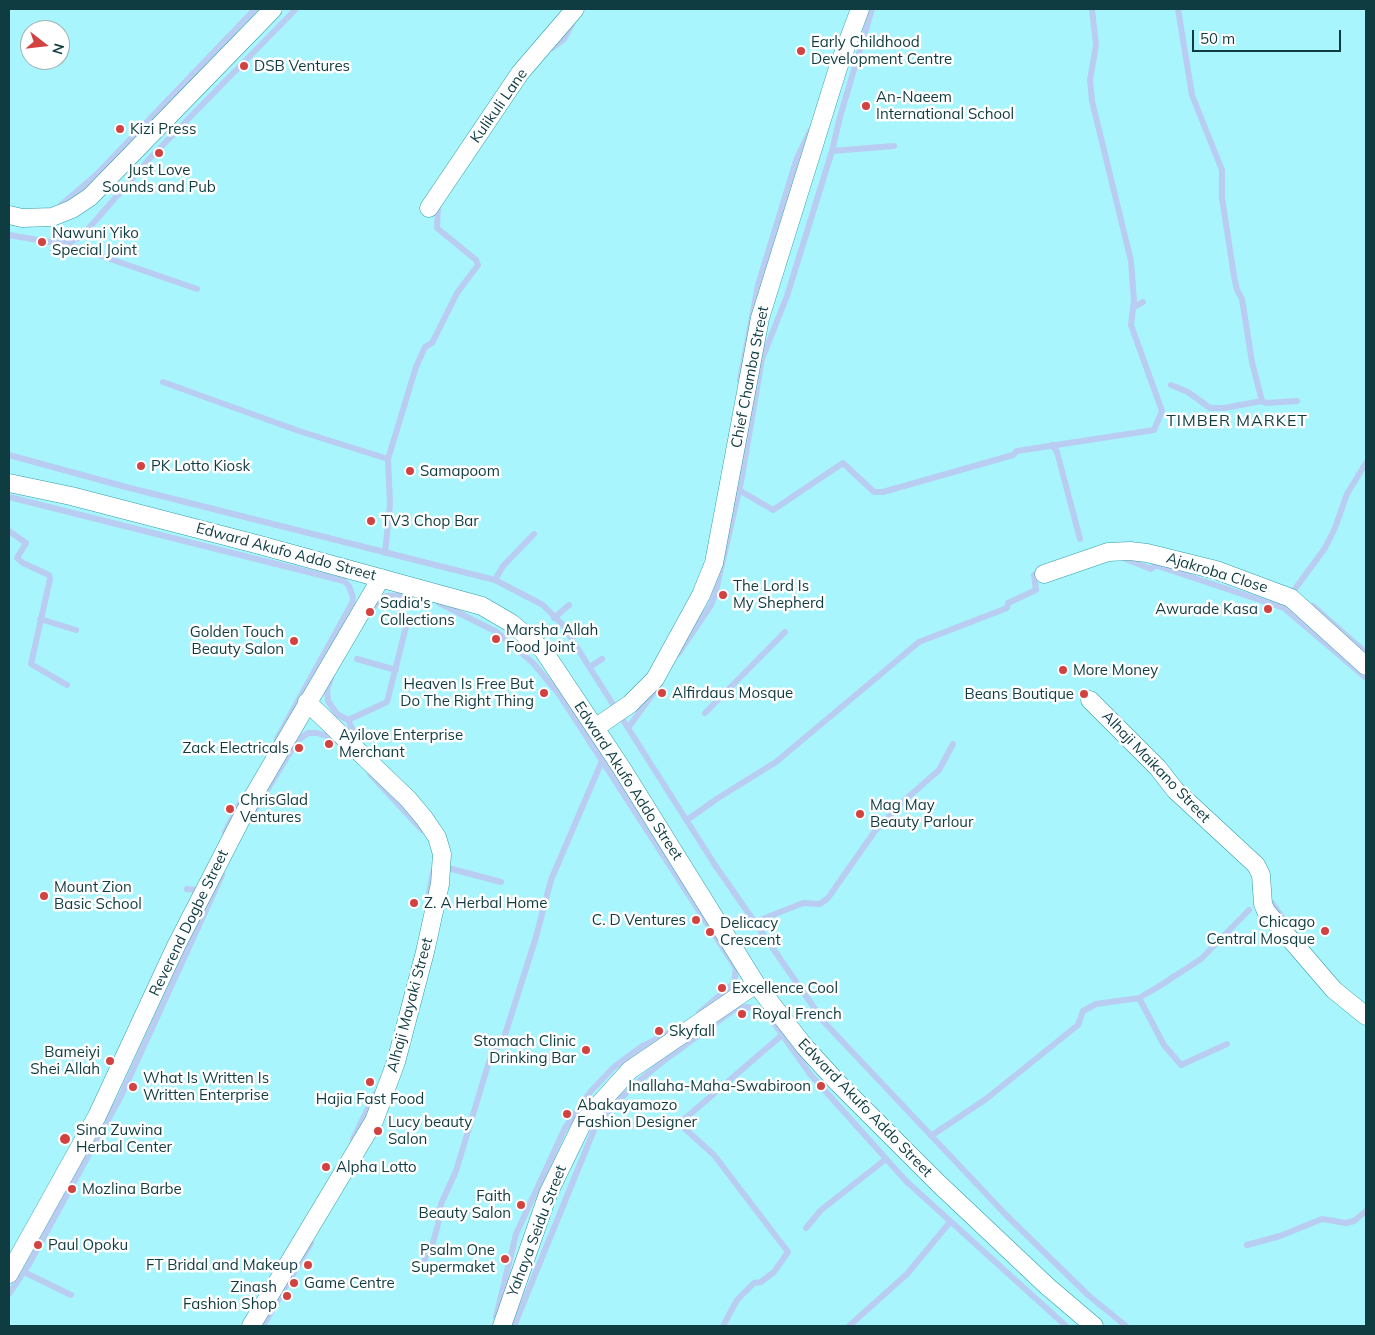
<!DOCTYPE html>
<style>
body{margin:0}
#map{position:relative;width:1375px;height:1335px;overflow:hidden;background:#a8f5fe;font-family:Mulish,sans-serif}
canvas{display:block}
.frame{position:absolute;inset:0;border:10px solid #0f3c41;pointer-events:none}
.north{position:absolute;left:20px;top:20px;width:50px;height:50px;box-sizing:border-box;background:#fff;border:1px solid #9fb1b3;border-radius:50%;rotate:106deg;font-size:14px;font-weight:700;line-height:20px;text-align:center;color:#0f3c41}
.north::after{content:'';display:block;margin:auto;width:18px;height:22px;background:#d14240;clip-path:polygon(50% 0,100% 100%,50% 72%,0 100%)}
.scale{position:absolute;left:1192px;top:30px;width:149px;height:22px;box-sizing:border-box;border:2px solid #0f3c41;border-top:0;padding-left:6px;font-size:15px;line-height:18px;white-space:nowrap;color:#0f3c41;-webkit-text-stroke:4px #fff;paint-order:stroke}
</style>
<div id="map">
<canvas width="1375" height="1335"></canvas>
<div class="frame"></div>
<div class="north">N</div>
<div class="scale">50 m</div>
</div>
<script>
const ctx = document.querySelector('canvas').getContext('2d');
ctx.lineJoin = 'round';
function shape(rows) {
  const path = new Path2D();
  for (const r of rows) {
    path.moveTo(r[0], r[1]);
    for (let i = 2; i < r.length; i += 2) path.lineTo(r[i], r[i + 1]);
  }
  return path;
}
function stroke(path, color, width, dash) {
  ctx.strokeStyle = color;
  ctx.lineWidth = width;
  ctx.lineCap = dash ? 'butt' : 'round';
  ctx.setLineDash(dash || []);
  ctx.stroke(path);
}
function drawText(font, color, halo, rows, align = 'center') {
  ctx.font = font + ' Mulish,sans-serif';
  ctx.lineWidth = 5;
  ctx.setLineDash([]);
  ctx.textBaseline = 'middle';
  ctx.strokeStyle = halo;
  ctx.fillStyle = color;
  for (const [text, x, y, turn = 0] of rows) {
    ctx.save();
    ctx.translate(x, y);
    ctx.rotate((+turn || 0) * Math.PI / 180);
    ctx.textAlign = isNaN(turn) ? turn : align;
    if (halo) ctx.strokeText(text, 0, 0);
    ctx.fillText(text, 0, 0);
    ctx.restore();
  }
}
stroke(shape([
 [1178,9,1192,95,1222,170,1222,198,1234,276,1237,290,1242,299,1252,362,1262,401],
 [552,48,564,39,572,24],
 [832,151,894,146],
 [61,205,96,175,255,9],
 [9,235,55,243,69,242,81,237,152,156,296,9],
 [64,243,197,289],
 [1133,308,1143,302],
 [740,380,758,285,797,158,810,131],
 [163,382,299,431,388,459],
 [1171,385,1188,392,1210,408,1224,408,1262,401,1266,403,1297,401],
 [1052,445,1057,452,1080,539],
 [9,455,126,487,495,580,543,605,562,624,715,865,824,1022,1006,1215,1088,1295,1126,1326],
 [739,490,773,510,843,463,874,492,883,492,1013,455,1017,451,1154,430,1162,411,1131,325,1134,301,1131,261,1092,101,1090,80,1096,45,1092,9],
 [9,497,344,581,349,586,353,597,352,603,277,739],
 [9,531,26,543,17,558,23,563,49,575,50,579,31,664,67,685],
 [385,553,390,504,388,459,416,367,425,347,432,343,457,293,478,265,476,260,437,228,438,206],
 [1123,558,1151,569,1154,566,1158,566,1284,608,1366,678],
 [495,580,503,566,534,534],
 [1292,593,1325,548,1335,528,1347,494,1366,463],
 [439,603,497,632,533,663,559,694,736,968,734,983,699,1013],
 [1313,606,1366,653],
 [373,608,379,599,386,596,406,595,420,598],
 [554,618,569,605],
 [40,619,76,630],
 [678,654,711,605,715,595,741,482,762,359,787,296,832,151,840,117,872,9],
 [357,659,396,670],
 [590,667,602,659],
 [331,678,327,690,328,701,337,714,348,720,357,739],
 [705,713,785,632],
 [348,720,387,702,408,619],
 [628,728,660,684],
 [370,774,422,830],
 [252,815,297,741,308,733,317,733,333,738,338,742],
 [687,820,718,798,776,762,919,642,1007,608,1008,603,1036,590,1034,575,1043,571],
 [225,832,242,799],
 [448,868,501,882],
 [187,889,196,890],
 [429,894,433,872],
 [1272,903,1288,925],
 [755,922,803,903,820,904,828,898,875,831,905,800,939,770,953,744],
 [1139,998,1164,1045,1181,1065,1227,1044],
 [931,1136,986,1099,1078,1025,1083,1011,1096,1004,1139,998,1158,987,1201,959,1249,910],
 [353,1139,375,1094],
 [806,1228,821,1210,886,1159],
 [1247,1245,1280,1236,1322,1219,1346,1223,1354,1221,1366,1211],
 [422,1269,426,1256,431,1250,438,1224,441,1204,456,1171,488,1065,493,1053,504,1038,536,937,551,880,602,761],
 [24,1272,71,1295],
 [9,1294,29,1264,121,1096,222,875],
 [496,1317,516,1234,565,1128,591,1091,614,1067,641,1047,675,1030],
 [263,1326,311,1243],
 [514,1326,594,1130,601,1119,633,1086,666,1059,735,1009,747,1007,762,1010,769,1016,810,1074,906,1181,1066,1326],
 [723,1326,737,1300,754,1283,761,1282,774,1272,788,1252,714,1155,683,1127,681,1122,782,1035],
 [849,1326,907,1274,950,1222]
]), '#b9ccf2', 6);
const minor = shape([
 [429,208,520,73,575,9],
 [9,215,22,218,52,217,72,209,90,197,273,9],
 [9,483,71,496,256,544,482,606,511,623,543,650,621,767,756,984,805,1047,837,1082,938,1183,1047,1286,1094,1326],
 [1044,574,1108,552,1130,551,1147,553,1216,570,1291,598,1366,666],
 [1090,700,1158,768,1175,790,1256,865,1261,875,1263,904,1266,911,1334,990,1366,1016],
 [595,728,630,704,655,679,701,595,714,563,760,318,838,68,860,9],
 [9,1274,97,1116,176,946,251,800,381,578],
 [251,1326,374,1121,396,1062,425,952,440,884,442,854,437,837,424,818,408,799,307,702],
 [502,1326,548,1194,583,1122,630,1070,756,984]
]);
stroke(minor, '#319da8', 19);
stroke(minor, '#fff', 18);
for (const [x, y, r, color] of [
 [801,51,5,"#d14240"],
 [244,66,5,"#d14240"],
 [866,106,5,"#d14240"],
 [120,129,5,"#d14240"],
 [159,153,5,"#d14240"],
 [42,242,5,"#d14240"],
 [141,466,5,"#d14240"],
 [410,471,5,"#d14240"],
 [371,521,5,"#d14240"],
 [723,595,5,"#d14240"],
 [1268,609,5,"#d14240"],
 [370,612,5,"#d14240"],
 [496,639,5,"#d14240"],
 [294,641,5,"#d14240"],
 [1063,670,5,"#d14240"],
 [544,693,5,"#d14240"],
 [662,693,5,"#d14240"],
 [1084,694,5,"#d14240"],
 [329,744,5,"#d14240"],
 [299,748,5,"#d14240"],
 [230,809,5,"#d14240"],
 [860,814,5,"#d14240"],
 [44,896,5,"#d14240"],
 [414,903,5,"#d14240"],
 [696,920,5,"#d14240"],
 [1325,931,5,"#d14240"],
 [710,932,5,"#d14240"],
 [722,988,5,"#d14240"],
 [742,1014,5,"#d14240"],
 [659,1031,5,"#d14240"],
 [586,1050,5,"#d14240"],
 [110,1061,5,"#d14240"],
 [370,1082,5,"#d14240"],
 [821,1086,5,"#d14240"],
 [133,1087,5,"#d14240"],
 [567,1114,5,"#d14240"],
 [378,1131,5,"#d14240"],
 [65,1139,6,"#d14240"],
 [326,1167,5,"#d14240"],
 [72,1189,5,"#d14240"],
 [521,1205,5,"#d14240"],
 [38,1245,5,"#d14240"],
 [505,1259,5,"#d14240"],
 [308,1265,5,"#d14240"],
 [294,1283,5,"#d14240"],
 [287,1296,5,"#d14240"]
]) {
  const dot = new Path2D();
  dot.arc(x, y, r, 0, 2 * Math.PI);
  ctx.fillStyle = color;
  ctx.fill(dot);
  stroke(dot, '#fff', 2);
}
drawText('15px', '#0f3c41', '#fff', [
 ["Early Childhood",811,42],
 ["Development Centre",811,59],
 ["DSB Ventures",254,66],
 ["An-Naeem",876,97],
 ["International School",876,114],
 ["Kizi Press",130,129],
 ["Just Love",159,170,"center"],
 ["Sounds and Pub",159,187,"center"],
 ["Nawuni Yiko",52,233],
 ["Special Joint",52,250],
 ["PK Lotto Kiosk",151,466],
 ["Samapoom",420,471],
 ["TV3 Chop Bar",381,521],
 ["The Lord Is",733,586],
 ["My Shepherd",733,603],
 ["Sadia's",380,603],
 ["Collections",380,620],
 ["Awurade Kasa",1258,609,"right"],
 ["Marsha Allah",506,630],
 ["Food Joint",506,647],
 ["Golden Touch",284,632,"right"],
 ["Beauty Salon",284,649,"right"],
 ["More Money",1073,670],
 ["Heaven Is Free But",534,684,"right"],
 ["Do The Right Thing",534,701,"right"],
 ["Alfirdaus Mosque",672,693],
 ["Beans Boutique",1074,694,"right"],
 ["Ayilove Enterprise",339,735],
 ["Merchant",339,752],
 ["Zack Electricals",289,748,"right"],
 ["ChrisGlad",240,800],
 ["Ventures",240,817],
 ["Mag May",870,805],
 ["Beauty Parlour",870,822],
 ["Mount Zion",54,887],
 ["Basic School",54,904],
 ["Z. A Herbal Home",424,903],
 ["C. D Ventures",686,920,"right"],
 ["Chicago",1315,922,"right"],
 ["Central Mosque",1315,939,"right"],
 ["Delicacy",720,923],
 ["Crescent",720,940],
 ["Excellence Cool",732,988],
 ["Royal French",752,1014],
 ["Skyfall",669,1031],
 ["Stomach Clinic",576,1041,"right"],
 ["Drinking Bar",576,1058,"right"],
 ["Bameiyi",100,1052,"right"],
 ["Shei Allah",100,1069,"right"],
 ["What Is Written Is",143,1078],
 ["Written Enterprise",143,1095],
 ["Inallaha-Maha-Swabiroon",811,1086,"right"],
 ["Hajia Fast Food",370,1099,"center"],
 ["Abakayamozo",577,1105],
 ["Fashion Designer",577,1122],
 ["Lucy beauty",388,1122],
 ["Salon",388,1139],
 ["Sina Zuwina",76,1130],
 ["Herbal Center",76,1147],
 ["Alpha Lotto",336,1167],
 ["Mozlina Barbe",82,1189],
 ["Faith",511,1196,"right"],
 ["Beauty Salon",511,1213,"right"],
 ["Paul Opoku",48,1245],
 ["Psalm One",495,1250,"right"],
 ["Supermaket",495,1267,"right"],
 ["FT Bridal and Makeup",298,1265,"right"],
 ["Game Centre",304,1283],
 ["Zinash",277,1287,"right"],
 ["Fashion Shop",277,1304,"right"]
], 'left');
drawText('15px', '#0f3c41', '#fff', [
 ["Kulikuli Lane",499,106,-55],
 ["Chief Chamba Street",750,377,-79],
 ["Edward Akufo Addo Street",286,552,15],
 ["Ajakroba Close",1217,573,17],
 ["Alhaji Maikano Street",1156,767,46],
 ["Edward Akufo Addo Street",628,781,57],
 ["Reverend Dogbe Street",189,923,-64],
 ["Alhaji Mayaki Street",410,1005,-75],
 ["Edward Akufo Addo Street",865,1108,46],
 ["Yahaya Seidu Street",537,1231,-69]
]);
ctx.letterSpacing = '1px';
drawText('16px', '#0f3c41', '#fff', [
 ["TIMBER MARKET",1237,421]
]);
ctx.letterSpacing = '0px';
</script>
